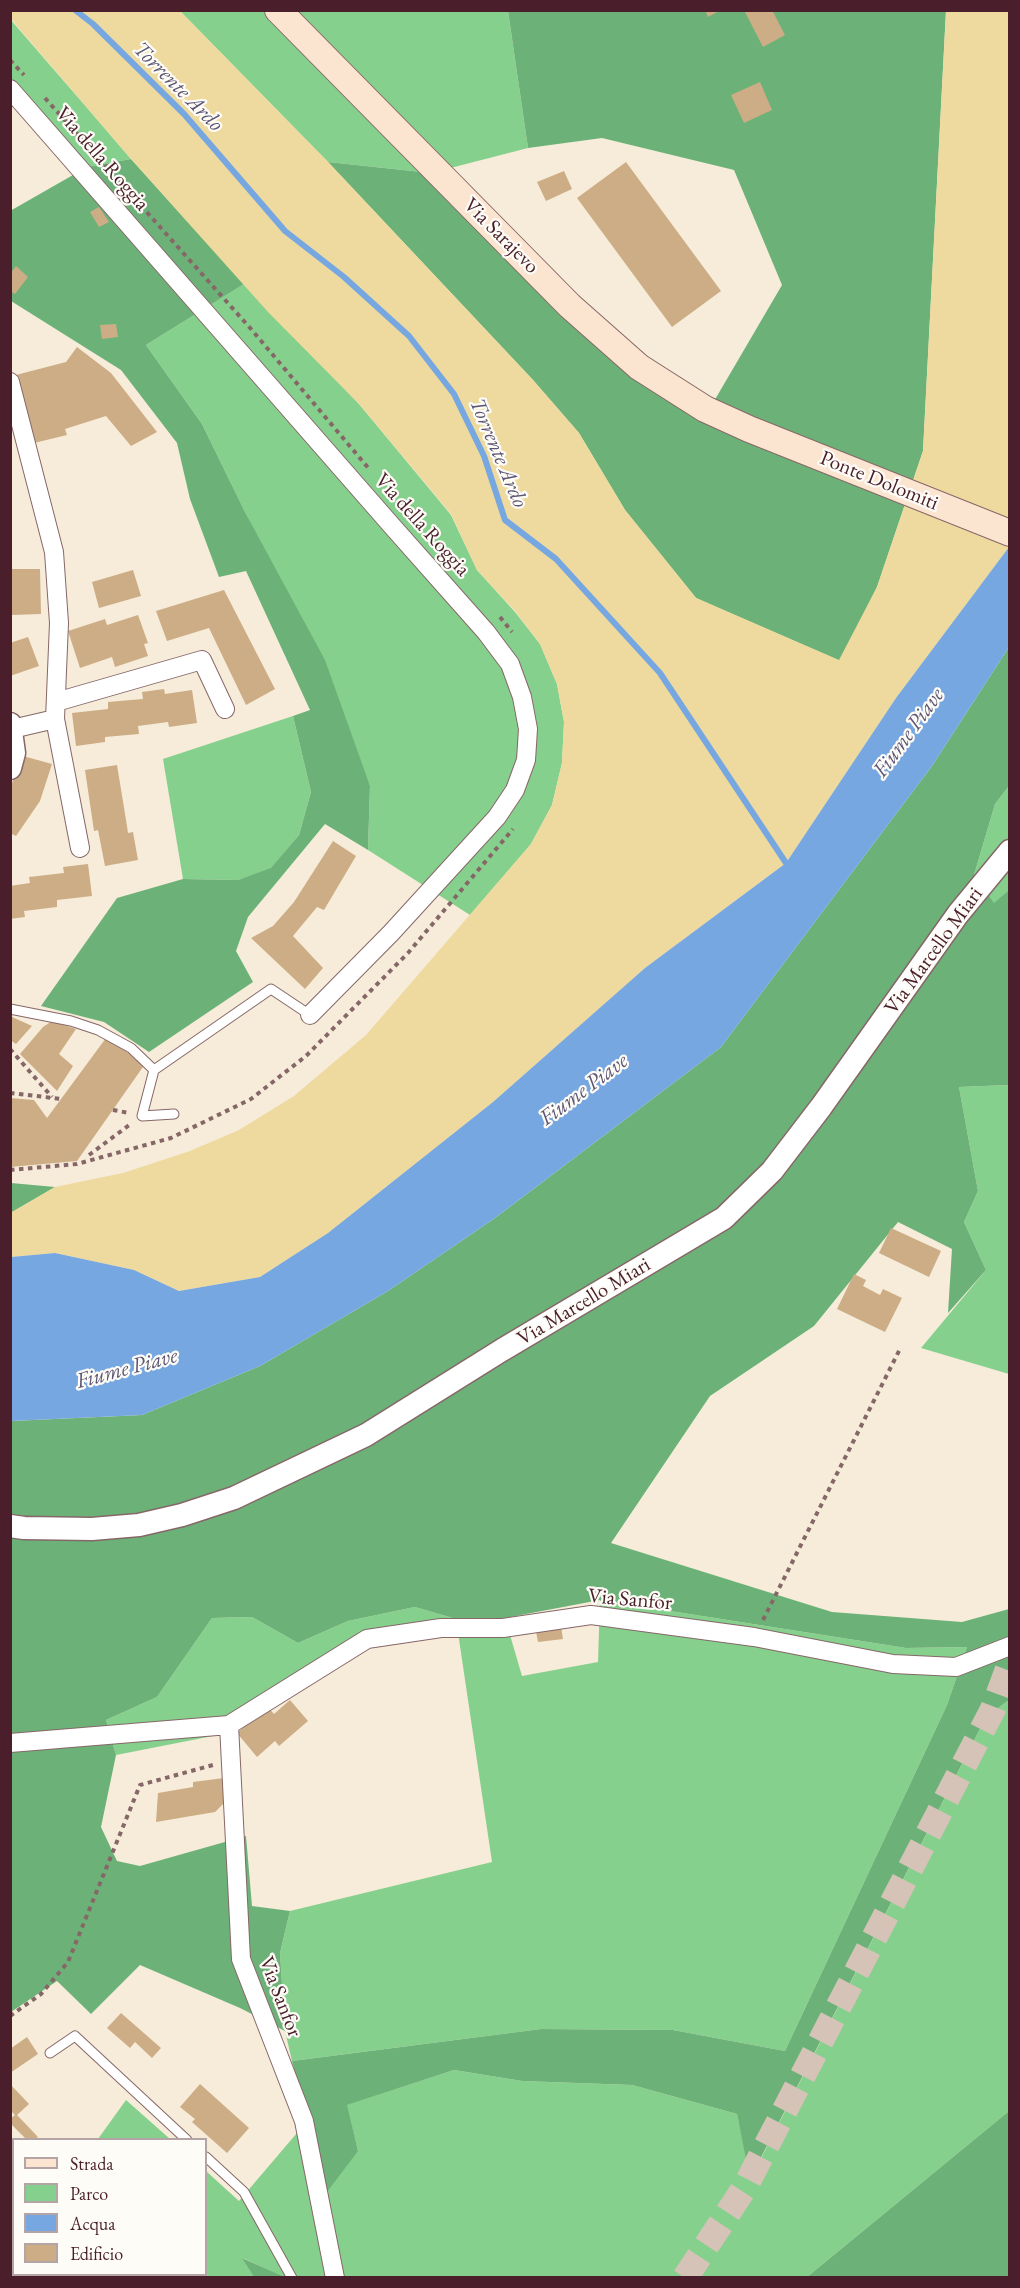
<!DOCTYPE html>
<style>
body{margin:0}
#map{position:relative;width:1020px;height:2288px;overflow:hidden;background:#f6ecd9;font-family:"EB Garamond",serif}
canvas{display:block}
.frame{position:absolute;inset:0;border:12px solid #4a1f2b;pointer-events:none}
.legend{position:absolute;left:12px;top:2138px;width:195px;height:138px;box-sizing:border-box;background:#fdfcf7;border:2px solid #b5a4a5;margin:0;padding:8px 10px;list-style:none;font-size:18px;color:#4a1f2b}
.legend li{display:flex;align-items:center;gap:12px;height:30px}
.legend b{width:30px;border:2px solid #b5a4a5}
</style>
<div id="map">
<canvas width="1020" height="2288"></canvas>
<div class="frame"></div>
<ul class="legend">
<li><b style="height:8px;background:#fce5d0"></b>Strada</li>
<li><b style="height:16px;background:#86d08d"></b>Parco</li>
<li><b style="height:16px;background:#76a7e1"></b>Acqua</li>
<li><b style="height:16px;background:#cdad85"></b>Edificio</li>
</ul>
</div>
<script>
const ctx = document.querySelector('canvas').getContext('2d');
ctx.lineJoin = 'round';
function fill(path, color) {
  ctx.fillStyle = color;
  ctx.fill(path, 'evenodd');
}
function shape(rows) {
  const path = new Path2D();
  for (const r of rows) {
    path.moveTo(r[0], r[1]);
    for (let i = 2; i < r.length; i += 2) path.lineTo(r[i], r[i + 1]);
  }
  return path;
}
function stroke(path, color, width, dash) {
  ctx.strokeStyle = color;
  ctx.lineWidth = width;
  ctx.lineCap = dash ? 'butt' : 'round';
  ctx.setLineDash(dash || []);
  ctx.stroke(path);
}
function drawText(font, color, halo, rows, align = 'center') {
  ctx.font = font + ' "EB Garamond",serif';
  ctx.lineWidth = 4.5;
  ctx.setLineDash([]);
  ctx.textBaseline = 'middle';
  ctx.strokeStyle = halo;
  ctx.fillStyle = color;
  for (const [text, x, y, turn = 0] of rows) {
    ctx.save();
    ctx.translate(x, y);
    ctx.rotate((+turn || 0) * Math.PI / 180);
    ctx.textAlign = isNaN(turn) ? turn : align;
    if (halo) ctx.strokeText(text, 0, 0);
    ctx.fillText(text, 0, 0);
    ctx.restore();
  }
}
fill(shape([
 [180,11,508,11,528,148,431,173,328,162],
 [10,19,82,102,131,159,87,167,11,81],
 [244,284,359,404,451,515,477,570,515,612,540,644,557,684,564,722,562,763,552,805,531,844,470,915,368,850,370,786,246,514,202,424,146,345],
 [293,716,311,792,299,835,271,869,238,880,183,879,163,759],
 [1009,786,1009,890,994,904,974,875,995,804],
 [1009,1085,1009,1374,921,1348,986,1270,964,1222,978,1191,959,1087],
 [600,1600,906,1648,967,1647,947,1705,785,2051,673,2030,541,2029,292,2061,285,2031,280,1953,290,1911,492,1862,456,1619,371,1630,223,1734,116,1755,106,1720,157,1697,212,1618,252,1617,298,1643,348,1621,415,1607,456,1619,505,1618,522,1676,598,1662],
 [1009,1700,1009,2111,807,2277,284,2278,243,2258,254,2277,11,2277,10,2191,14,2194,14,2274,206,2274,206,2171,239,2201,308,2120,358,2151,346,2105,454,2070,522,2081,632,2085,737,2114,751,2178,986,1717],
 [126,2100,170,2139,98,2139]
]), '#86d08d');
fill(shape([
 [508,11,946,11,923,451,877,587,840,661,696,598,625,510,579,433,533,380,328,162,431,173,703,420,782,285,734,170,602,138,528,148],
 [131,159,244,284,146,345,202,424,246,514,325,660,370,786,368,850,325,824,248,917,236,951,253,982,149,1052,104,1022,41,1006,117,898,183,879,238,880,271,868,299,835,311,792,293,716,310,710,246,571,219,577,190,499,177,443,121,370,11,301,10,211,87,167],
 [1009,647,1009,786,995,804,974,875,994,903,1009,890,1009,1085,959,1087,978,1191,964,1222,986,1270,948,1313,952,1249,898,1222,814,1326,710,1396,611,1543,832,1612,962,1622,1009,1609,1009,1700,986,1717,750,2179,737,2114,632,2085,522,2081,454,2070,347,2105,358,2151,327,2192,292,2061,541,2029,673,2030,785,2051,947,1705,967,1647,906,1648,600,1600,505,1618,456,1619,415,1607,348,1621,298,1643,252,1617,212,1618,157,1697,106,1720,116,1755,101,1827,117,1861,140,1866,246,1836,252,1906,290,1911,280,1953,285,2031,240,2008,140,1965,91,2014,57,1981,11,2012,11,1421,142,1415,260,1366,388,1291,495,1218,721,1047,932,766],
 [11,1183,55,1187,11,1213],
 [1009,2111,1009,2277,807,2277],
 [242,2258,282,2276,284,2277,254,2277]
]), '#6cb278');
fill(shape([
 [11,11,180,11,328,162,533,380,579,433,625,510,696,598,839,660,877,587,923,451,946,11,1009,11,1009,547,896,698,786,863,645,968,493,1102,328,1233,260,1277,179,1291,134,1270,55,1253,11,1257,10,1213,55,1187,123,1173,190,1151,239,1130,294,1096,366,1035,531,844,552,805,562,763,564,722,557,684,540,644,515,611,477,570,451,514,359,404,268,312,131,159,11,19]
]), '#eeda9e');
fill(shape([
 [1009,547,1009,647,932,766,721,1047,495,1218,388,1291,260,1366,142,1415,11,1421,11,1257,55,1253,134,1270,179,1291,260,1277,328,1233,493,1102,645,968,786,863,896,698]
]), '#76a7e1');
stroke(shape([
 [75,10,93,24,184,114,285,231,344,277,409,336,454,394,484,456,505,520,556,559,660,673,786,863,793,863]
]), '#76a7e1', 6);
fill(shape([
 [705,10,721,10,708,17],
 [744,10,772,10,785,35,763,47],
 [760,82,772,110,744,123,731,95],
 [626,162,721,291,672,327,577,198],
 [564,171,572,189,546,201,537,182],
 [99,207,109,222,99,227,90,212],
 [16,266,28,277,15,294,10,291,10,274],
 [116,324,118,337,102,339,100,325],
 [77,347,111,373,157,432,131,446,106,416,65,429,67,435,30,444,12,376,66,362],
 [11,569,40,569,41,614,12,615],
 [133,570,141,596,99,608,92,582],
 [224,590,275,689,246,705,209,628,167,641,156,611],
 [138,615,148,643,144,644,148,656,115,667,112,657,80,668,68,631,105,619,107,625],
 [28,637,39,666,10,676,10,643],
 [164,689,165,694,192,690,197,723,169,727,168,722,138,726,139,734,105,737,105,742,76,746,72,713,108,709,108,702,143,699,142,692],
 [23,756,52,764,40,801,16,836,10,833,10,788],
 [117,765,127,826,128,833,133,832,138,860,105,866,98,830,94,831,85,770],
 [333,841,356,856,324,910,317,907,293,936,323,968,305,989,251,938,273,926,294,902],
 [88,864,92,896,57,900,57,907,24,911,25,917,10,919,10,886,30,883,29,877,64,873,63,867],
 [10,1016,32,1026,16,1044,10,1040],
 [52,1021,76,1029,59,1054,73,1066,57,1091,20,1054,43,1027],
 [106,1038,145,1064,77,1161,10,1167,10,1098,34,1100,47,1118],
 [891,1228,941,1251,929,1277,879,1253],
 [854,1274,866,1280,863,1286,880,1295,883,1289,902,1298,885,1332,837,1309],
 [533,1616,561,1626,563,1639,538,1642],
 [290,1700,308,1721,279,1746,275,1741,257,1757,237,1733,268,1707,274,1714],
 [224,1778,227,1800,215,1812,156,1822,158,1793,193,1787,193,1782],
 [121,2013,161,2048,152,2058,135,2042,130,2048,107,2028],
 [27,2037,38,2054,10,2073,10,2049],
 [10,2084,29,2104,17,2115,38,2137,35,2139,26,2139,10,2123,10,2119,15,2115,10,2110],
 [200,2084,249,2128,227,2153,192,2122,195,2119,180,2107]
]), '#cdad85');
stroke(shape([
 [685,2278,745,2187,993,1709,1010,1664]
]), '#d4c3b6', 26, [26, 13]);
const service = shape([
 [10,1009,71,1021,98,1030,131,1048,154,1070],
 [174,1114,142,1116,154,1070,271,989,310,1015],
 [50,2053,75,2036,187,2140],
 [206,2157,244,2192,292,2278]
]);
const minor = shape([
 [10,89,392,526,486,632,510,664,522,697,528,729,526,760,515,790,497,817,391,933,310,1015],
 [10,382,54,552,59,623,55,719],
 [56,702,202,660,225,709],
 [12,729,55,719,80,848],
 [229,1725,241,1959,304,2121,335,2278],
 [10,1743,229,1725,367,1639,441,1628,503,1628,591,1615,754,1637,893,1664,956,1667,1010,1646]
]);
const tertiary = shape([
 [10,724,14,753,10,768],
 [10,1526,24,1528,92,1529,139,1525,182,1515,234,1498,366,1435,502,1350,724,1218,772,1171,821,1107,958,914,1010,851]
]);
const secondary = shape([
 [278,10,570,306,639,367,705,409,749,429,1010,533]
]);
stroke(service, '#866768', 11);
stroke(minor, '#866768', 20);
stroke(tertiary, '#866768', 25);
stroke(secondary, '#866768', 28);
stroke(shape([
 [10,60,24,75],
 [45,98,251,329,370,470],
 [500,617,512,632],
 [10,1049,52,1097],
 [10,1093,62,1099],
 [113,1110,129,1113],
 [89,1155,132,1123],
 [10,1170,77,1164,171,1138,251,1099,306,1056,408,953,513,829],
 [763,1620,900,1349],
 [10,2016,41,1994,68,1962,140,1785,213,1765]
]), '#866768', 4, [4.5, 4.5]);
stroke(service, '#fff', 9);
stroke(minor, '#fff', 18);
stroke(tertiary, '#fff', 22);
stroke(secondary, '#fce5d0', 26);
drawText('21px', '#4a1f2b', '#fdfcf7', [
 ["Via della Roggia",102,159,49],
 ["Via Sarajevo",501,236,45],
 ["Ponte Dolomiti",879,481,22],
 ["Via della Roggia",422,525,48],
 ["Via Marcello Miari",934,951,-54],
 ["Via Marcello Miari",584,1302,-31],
 ["Via Sanfor",630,1600,5],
 ["Via Sanfor",280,1997,69]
]);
drawText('italic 22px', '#5c5574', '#fdfcf7', [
 ["Torrente Ardo",178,87,45],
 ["Torrente Ardo",498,453,67],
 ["Fiume Piave",909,733,-54],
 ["Fiume Piave",584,1090,-37],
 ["Fiume Piave",127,1369,-15]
]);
</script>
